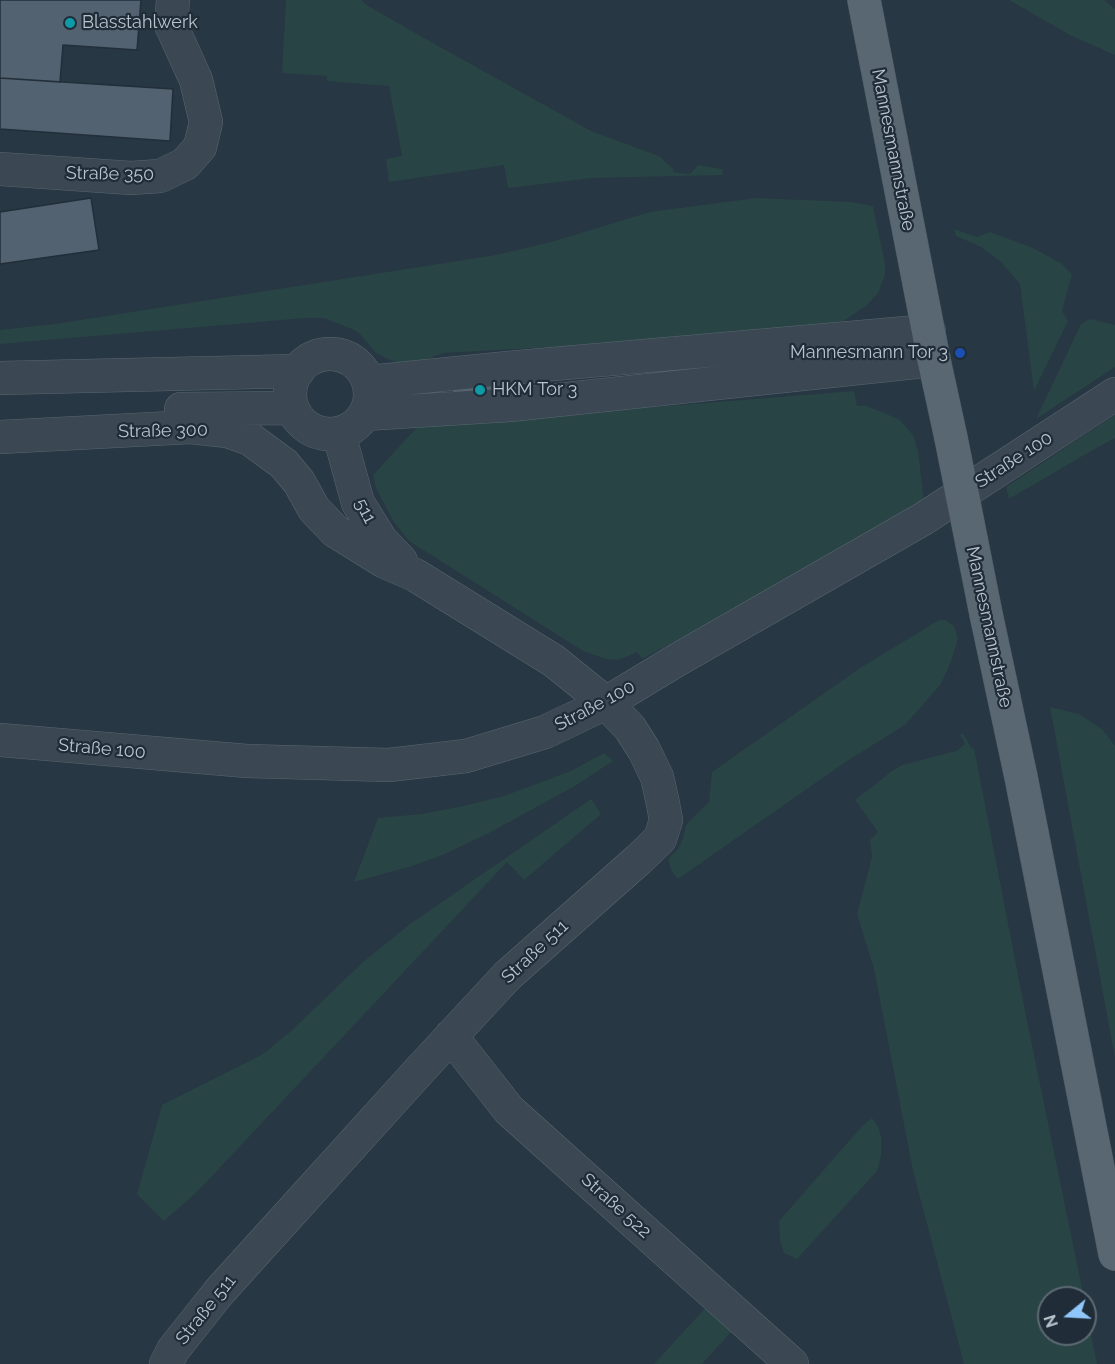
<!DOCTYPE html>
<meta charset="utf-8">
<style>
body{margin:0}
#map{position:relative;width:1115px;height:1364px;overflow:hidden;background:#273743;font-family:Raleway,sans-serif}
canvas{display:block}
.north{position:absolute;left:1037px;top:1286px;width:60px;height:60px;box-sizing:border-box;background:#202d38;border:2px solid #5d6973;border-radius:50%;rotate:252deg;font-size:16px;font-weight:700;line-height:24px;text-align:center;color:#b8c3cc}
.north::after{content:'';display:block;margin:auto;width:21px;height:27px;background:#90c7fa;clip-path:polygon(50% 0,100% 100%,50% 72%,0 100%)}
</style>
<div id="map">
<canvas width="1115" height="1364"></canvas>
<div class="north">N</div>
</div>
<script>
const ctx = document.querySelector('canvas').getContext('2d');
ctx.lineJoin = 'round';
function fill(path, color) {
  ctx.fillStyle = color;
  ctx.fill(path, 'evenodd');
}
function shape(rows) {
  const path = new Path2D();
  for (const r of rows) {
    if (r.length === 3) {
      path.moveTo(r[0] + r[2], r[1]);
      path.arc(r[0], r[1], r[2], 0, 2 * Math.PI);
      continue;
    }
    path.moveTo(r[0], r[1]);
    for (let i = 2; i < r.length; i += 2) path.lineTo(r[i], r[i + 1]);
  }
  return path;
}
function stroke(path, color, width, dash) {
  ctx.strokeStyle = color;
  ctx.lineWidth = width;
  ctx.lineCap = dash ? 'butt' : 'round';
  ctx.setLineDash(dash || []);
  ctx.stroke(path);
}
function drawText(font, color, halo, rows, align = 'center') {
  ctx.font = font + ' Raleway,sans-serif';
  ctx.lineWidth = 4.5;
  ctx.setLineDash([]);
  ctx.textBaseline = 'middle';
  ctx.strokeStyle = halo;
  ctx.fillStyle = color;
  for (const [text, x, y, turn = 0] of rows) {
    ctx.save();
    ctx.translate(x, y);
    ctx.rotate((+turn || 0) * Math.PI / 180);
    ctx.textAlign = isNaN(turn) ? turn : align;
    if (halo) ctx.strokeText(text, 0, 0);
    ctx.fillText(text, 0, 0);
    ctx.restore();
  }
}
fill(shape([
 [286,0,361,0,368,6,424,38,591,131,659,156,673,169,673,172,690,174,698,165,722,169,723,175,592,178,508,188,504,165,389,182,386,159,402,156,389,86,327,81,327,76,282,73],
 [1009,0,1104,0,1115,9,1115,55,1070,35],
 [756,198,851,202,873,206,885,264,885,275,878,293,866,306,842,322,610,344,443,353,420,362,401,363,390,360,376,353,359,333,352,329,324,318,306,318,0,344,0,330,55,324,496,255,551,242,650,212],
 [954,229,977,237,990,232,1033,248,1062,264,1072,274,1062,311,1068,321,1034,391,1020,284,1001,262,981,247,956,236],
 [1090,319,1115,325,1115,367,1036,419,1081,324],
 [854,391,857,406,866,406,880,411,900,420,913,435,918,451,924,502,821,563,642,659,637,652,626,657,616,660,606,659,583,651,409,541,393,521,376,488,373,475,418,426],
 [1115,415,1115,438,1091,451,1009,499,1006,487],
 [939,620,945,620,954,626,958,639,951,661,941,684,905,725,847,761,678,879,671,870,668,859,678,849,683,838,686,825,709,802,712,772,860,668],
 [1050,707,1079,714,1103,730,1115,746,1115,1058],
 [963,733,972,749,974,748,1025,1011,1084,1298,1049,1298,1049,1334,1085,1334,1085,1304,1097,1364,964,1364,913,1171,874,969,857,914,872,857,870,840,878,832,855,800,892,771,902,765,956,751,965,744,960,735],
 [604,753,613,761,575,786,489,833,445,854,412,866,354,882,378,818,422,814,463,806,504,796,571,771],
 [591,799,601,814,524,880,507,862,199,1190,164,1221,137,1194,162,1105,263,1054,291,1031,363,962,410,924],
 [872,1118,878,1126,881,1137,881,1156,877,1171,797,1259,784,1253,780,1241,779,1221,863,1125],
 [707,1306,733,1330,702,1364,654,1364]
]), '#294444');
const building = shape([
 [0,0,141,0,137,50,63,45,60,82,0,78,0,0],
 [0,78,173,89,170,141,0,129,0,78],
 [91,198,99,250,0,264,0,212,91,198],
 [507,382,508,393,453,398,452,387,507,382]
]);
fill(building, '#526270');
stroke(building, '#222f3a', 1.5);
const minor = shape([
 [0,169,131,178,160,176,185,164,200,147,206,122,196,80,171,25,173,0],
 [330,394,40],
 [0,378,298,371],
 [369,382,508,368,929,331],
 [181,409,292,408],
 [365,414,510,405,934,360],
 [339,434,358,503,381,540,401,561],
 [0,437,191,427,227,431,250,439,284,464,299,482,314,509,335,531,385,562,415,575,554,661,606,703,630,728,644,750,657,777,662,799,666,820,660,839,638,860,507,976,419,1071,219,1292,173,1350,166,1364],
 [0,740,247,761,389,765,466,756,545,732,606,703,677,660,923,519,1115,394],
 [451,1036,509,1110,792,1364]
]);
const major = shape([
 [864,0,934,360,951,438],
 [986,614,1021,777,1115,1254]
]);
stroke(minor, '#596670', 34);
stroke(major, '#48545f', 34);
stroke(minor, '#3b4853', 33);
stroke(major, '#596773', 33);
const majorBridge = shape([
 [951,438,986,614]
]);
stroke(majorBridge, '#48545f', 34, []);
stroke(majorBridge, '#596773', 33);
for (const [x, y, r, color] of [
 [70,23,6,"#0f9aa8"],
 [960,353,6,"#1a4fb4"],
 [480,390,6,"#0f9aa8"]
]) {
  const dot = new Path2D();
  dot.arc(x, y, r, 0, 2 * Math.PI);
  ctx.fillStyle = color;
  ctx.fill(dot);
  stroke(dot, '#202d38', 2);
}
drawText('18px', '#b8c3cc', '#202d38', [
 ["Blasstahlwerk",82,23],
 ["Mannesmann Tor 3",948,353,"right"],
 ["HKM Tor 3",492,390]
], 'left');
drawText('18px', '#b8c3cc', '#202d38', [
 ["Mannesmannstraße",893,150,79],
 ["Straße 350",110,174,1],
 ["Straße 300",163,431,-1],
 ["Straße 100",1014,460,-33],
 ["511",365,511,63],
 ["Mannesmannstraße",989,627,78],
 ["Straße 100",595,706,-28],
 ["Straße 100",102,749,5],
 ["Straße 511",535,952,-43],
 ["Straße 522",616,1206,42],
 ["Straße 511",206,1310,-51]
]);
</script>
